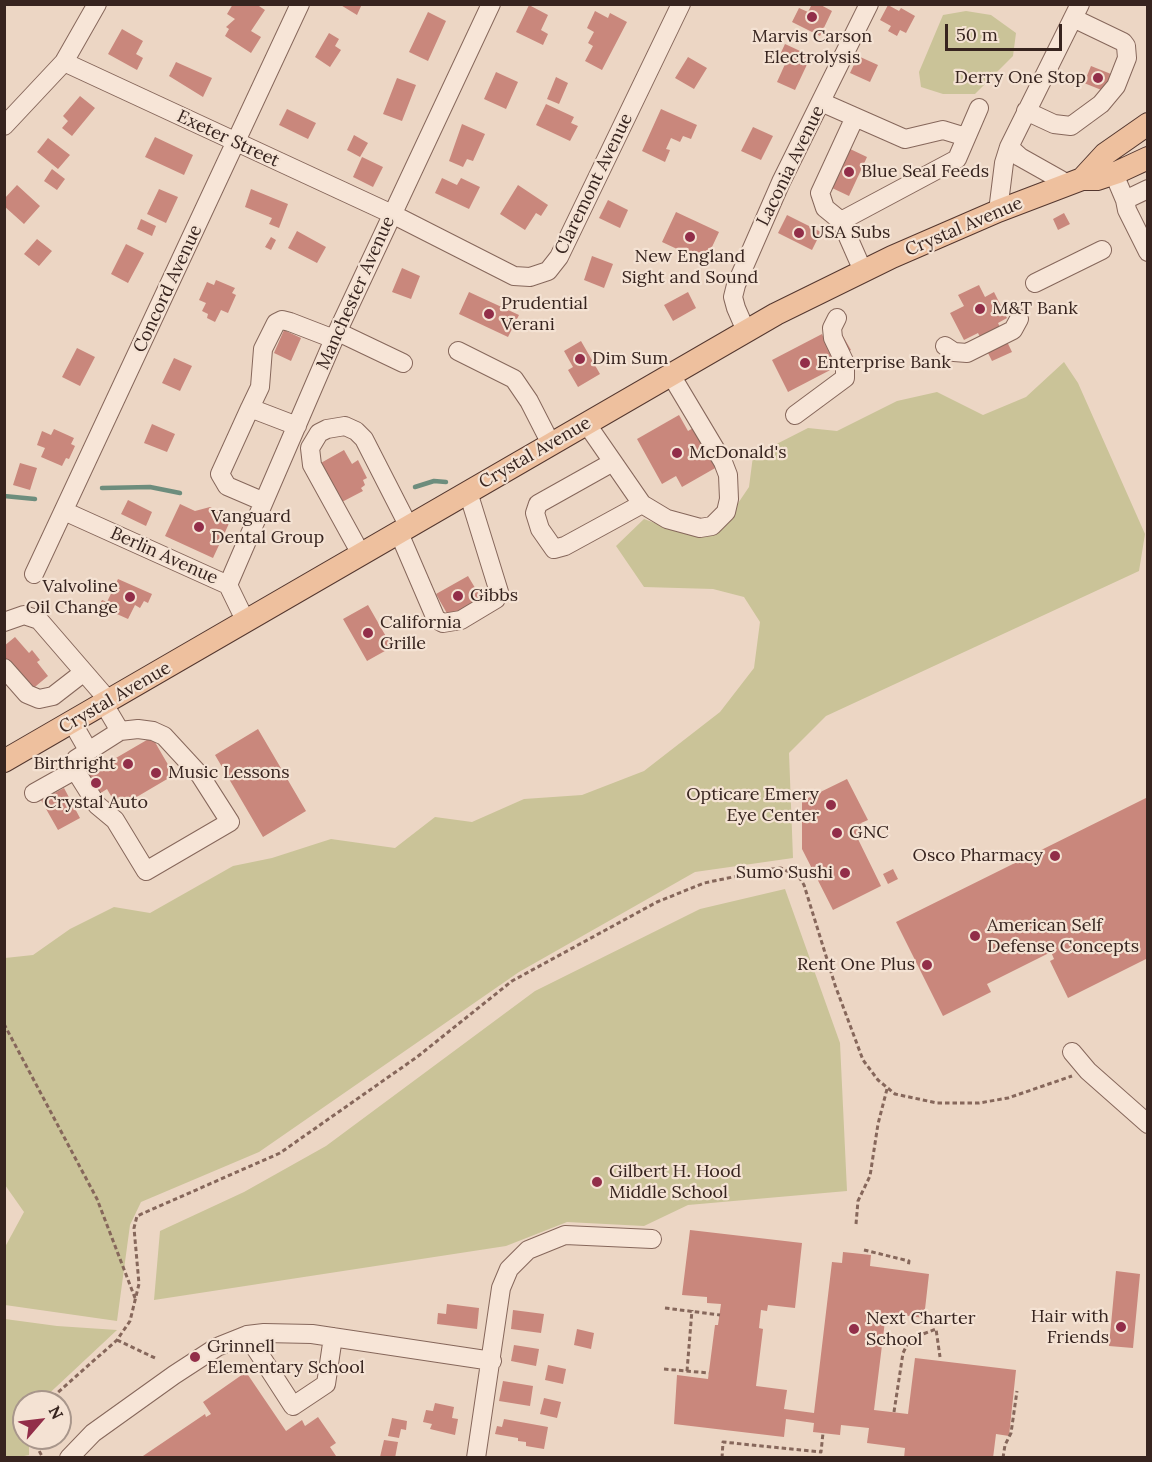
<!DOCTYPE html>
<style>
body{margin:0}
#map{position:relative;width:1152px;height:1462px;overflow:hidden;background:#ecd6c4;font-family:Lora,serif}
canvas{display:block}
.frame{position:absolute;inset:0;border:6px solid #37241f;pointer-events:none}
.north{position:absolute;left:12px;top:1390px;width:60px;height:60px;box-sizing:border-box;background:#f4e2d3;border:2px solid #a8968b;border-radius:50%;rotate:62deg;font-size:16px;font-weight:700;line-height:24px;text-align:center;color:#37241f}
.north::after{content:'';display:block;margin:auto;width:21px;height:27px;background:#922e49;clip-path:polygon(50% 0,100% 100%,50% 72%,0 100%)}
.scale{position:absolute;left:945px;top:24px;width:117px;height:27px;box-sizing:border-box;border:3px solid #37241f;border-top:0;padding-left:8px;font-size:18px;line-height:21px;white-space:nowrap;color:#37241f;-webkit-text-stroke:4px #f4e2d3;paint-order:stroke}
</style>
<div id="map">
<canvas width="1152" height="1462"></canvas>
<div class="frame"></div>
<div class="north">N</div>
<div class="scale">50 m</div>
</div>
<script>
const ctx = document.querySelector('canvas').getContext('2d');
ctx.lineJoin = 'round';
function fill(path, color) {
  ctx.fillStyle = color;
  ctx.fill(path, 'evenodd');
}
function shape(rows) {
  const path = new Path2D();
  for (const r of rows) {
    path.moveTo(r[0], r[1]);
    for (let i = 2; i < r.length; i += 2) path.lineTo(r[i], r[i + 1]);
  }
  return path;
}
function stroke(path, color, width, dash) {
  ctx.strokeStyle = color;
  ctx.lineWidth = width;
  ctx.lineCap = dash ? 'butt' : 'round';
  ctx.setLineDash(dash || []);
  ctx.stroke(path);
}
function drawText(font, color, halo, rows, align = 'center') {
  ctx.font = font + ' Lora,serif';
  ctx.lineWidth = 4.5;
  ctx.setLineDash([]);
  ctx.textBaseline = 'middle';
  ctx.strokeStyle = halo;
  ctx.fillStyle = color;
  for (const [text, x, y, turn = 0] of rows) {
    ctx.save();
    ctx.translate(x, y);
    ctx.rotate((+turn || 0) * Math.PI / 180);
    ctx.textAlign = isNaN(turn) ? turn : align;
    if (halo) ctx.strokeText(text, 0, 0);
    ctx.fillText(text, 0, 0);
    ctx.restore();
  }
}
fill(shape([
 [966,11,991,15,1016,33,1013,56,975,94,943,94,921,87,919,72,943,15],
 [1064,362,1078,383,1145,534,1139,571,826,716,789,753,793,858,695,872,519,972,259,1152,141,1202,130,1225,117,1321,5,1305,5,1247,24,1212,5,1185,5,958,33,955,70,929,114,907,150,913,233,866,272,858,331,839,395,848,435,817,472,822,524,799,582,795,644,771,720,712,754,668,760,622,744,597,713,589,644,587,616,546,644,519,674,530,726,521,749,487,753,456,808,428,837,431,897,401,937,392,983,415,1026,397],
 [785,889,840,1043,847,1191,688,1205,644,1226,567,1222,506,1246,154,1300,160,1231,244,1192,326,1146,535,991,700,909],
 [5,1319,57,1326,117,1330,40,1402,24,1402,24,1438,29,1438,29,1455,19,1457,5,1457]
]), '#cac398');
stroke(shape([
 [415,487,434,481,446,482],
 [102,488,150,487,180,493],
 [4,496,35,499]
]), '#6d8d7d', 4.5);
fill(shape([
 [233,4,256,4,265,10,251,31,261,37,251,53,225,36,229,29,226,27,235,19,227,14],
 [339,4,362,4,357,15],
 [812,4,819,4,832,11,820,36,792,22,799,8,808,12],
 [529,5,548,15,541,30,548,34,543,45,516,32],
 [888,5,899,11,901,8,915,16,906,33,900,30,897,36,888,31,891,26,880,20],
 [595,11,608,18,610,13,627,22,602,70,585,61,593,46,588,43,594,32,587,28],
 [428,12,446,21,428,61,409,52],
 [122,29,143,41,136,54,143,58,137,70,108,54],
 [329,33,339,39,335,46,341,50,330,67,315,57],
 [785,44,811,56,795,90,777,82,786,62,778,59],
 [858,56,878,65,870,82,850,73],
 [688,57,707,68,694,89,675,78],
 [176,62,212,78,203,97,169,76],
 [1091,66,1111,74,1104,91,1084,83],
 [496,72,518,82,506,109,484,99],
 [556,77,568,83,559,104,547,99],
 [397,78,416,85,402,121,383,114],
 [80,96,95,108,72,136,62,128,68,121,63,116],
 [546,104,574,117,571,123,578,126,570,141,536,125],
 [287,109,316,123,308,139,279,125],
 [661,109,697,125,691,139,683,136,680,142,671,138,666,149,670,150,665,162,642,151],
 [462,124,485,134,473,161,467,159,463,167,449,161],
 [753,127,773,136,761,160,741,151],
 [354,135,368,143,360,157,347,150],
 [155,137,193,155,184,175,145,157],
 [48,138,70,155,58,169,37,152],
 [848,148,867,157,849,196,830,187],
 [362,157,383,167,373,187,353,177],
 [52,169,65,179,57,190,44,181],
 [442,178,457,185,461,178,480,187,469,209,435,193],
 [17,185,40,206,24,224,4,206,4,199],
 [518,185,548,205,541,216,536,213,525,230,500,214],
 [159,189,178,197,166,223,147,214],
 [251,189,288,204,279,228,269,224,272,218,245,207],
 [608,200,628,210,620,228,599,218],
 [676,212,719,232,705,262,662,242],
 [1064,213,1070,224,1058,230,1053,219],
 [787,215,821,232,812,250,778,233],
 [141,219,156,226,152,236,137,229],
 [297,231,326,247,317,263,288,248],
 [271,237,276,240,271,250,265,247],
 [37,239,52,251,39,266,24,254],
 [126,244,144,253,128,283,111,274],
 [592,256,613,264,604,288,584,280],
 [402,268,420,276,411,299,392,292],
 [216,280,235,288,232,293,236,295,228,313,221,310,215,322,207,318,208,314,202,311,206,303,199,300,207,282,214,285],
 [979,285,985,297,994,292,1007,318,998,323,1012,352,992,361,978,333,964,340,950,313,964,306,958,295],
 [469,292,519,315,508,337,459,314],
 [688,292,696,308,673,321,664,305],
 [284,330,301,338,291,361,274,353],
 [840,331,851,350,835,358,838,366,788,392,772,360,822,334,824,339],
 [581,341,600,374,578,387,568,370,573,367,564,351],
 [77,348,95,357,80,386,62,377],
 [174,358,192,366,180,391,162,383],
 [679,415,688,431,695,427,717,467,682,487,676,476,662,484,637,439],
 [152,424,175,434,167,452,144,443],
 [54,429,74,438,71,444,75,446,69,459,66,458,62,466,41,457,45,448,37,445,42,431,51,435],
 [344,450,352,464,358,460,367,478,363,480,365,485,361,488,363,491,340,503,319,464],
 [20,463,37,468,30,490,13,485],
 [128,500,152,512,146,526,121,514],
 [180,504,195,511,210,507,232,517,213,558,165,536],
 [468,576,481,598,449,617,436,594],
 [118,579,152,594,148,603,144,601,140,608,135,605,128,619,99,606,102,600,107,602],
 [368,605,392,647,367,661,343,619],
 [15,637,29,653,32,650,40,660,37,662,48,676,30,691,4,659,4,646],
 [258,729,306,811,263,837,215,755],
 [152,737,174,775,118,808,107,789,96,796,85,776],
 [847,779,868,820,861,823,865,831,856,835,881,886,833,910,802,849,802,801],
 [64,788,80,818,58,830,41,800],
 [1148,797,1148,958,1068,998,1050,961,1054,959,1051,952,987,984,991,992,943,1016,896,922],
 [893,869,898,879,888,884,883,874],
 [690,1230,802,1243,795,1308,768,1305,767,1311,761,1310,759,1328,763,1329,756,1386,787,1390,784,1409,814,1413,832,1262,842,1263,843,1252,871,1255,870,1266,929,1274,924,1318,886,1313,874,1410,908,1414,915,1358,1016,1370,1009,1436,996,1434,993,1458,904,1458,905,1448,867,1443,869,1428,841,1425,840,1435,813,1432,814,1423,786,1419,784,1437,674,1424,677,1375,708,1379,715,1325,718,1325,721,1304,707,1303,707,1297,682,1295],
 [1116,1271,1140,1274,1133,1348,1109,1346],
 [447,1304,479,1308,477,1329,437,1324,438,1313,446,1314],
 [513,1310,544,1314,541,1333,511,1329],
 [577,1329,594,1333,591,1349,574,1345],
 [514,1345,539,1349,536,1366,511,1361],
 [548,1365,566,1369,563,1384,545,1380],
 [246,1372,286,1431,302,1420,305,1426,318,1417,336,1443,330,1447,336,1456,140,1458,205,1414,206,1417,211,1414,203,1402],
 [503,1381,533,1386,530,1406,499,1401],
 [544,1398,561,1402,557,1418,540,1414],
 [435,1403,454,1407,452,1418,458,1419,455,1435,430,1429,432,1424,423,1422,426,1410,433,1411],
 [392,1418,407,1421,406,1430,401,1429,399,1438,388,1436],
 [504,1419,548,1427,544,1449,526,1446,526,1442,518,1441,518,1438,495,1434,497,1426,502,1427],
 [384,1440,398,1442,395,1458,380,1457]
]), '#c9877c');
const minor = shape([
 [64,62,392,214,514,276,530,277,548,271,559,257,681,4],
 [821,102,905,139,943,130,966,137],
 [1026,111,1054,124,1071,126,1101,104,1116,86,1127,58,1126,46,1123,42,1073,18],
 [4,126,64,62,97,4],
 [1009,147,1020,157,1068,184],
 [1114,174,1125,200,1127,210,1148,252],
 [1125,200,1148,189],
 [998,211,1004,163,1009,147,1080,4],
 [841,221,825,208,820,193,855,117],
 [863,271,841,221,957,159,979,108],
 [1035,283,1102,250],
 [746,331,736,308,733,297,736,285,781,182,869,4],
 [338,332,403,363],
 [945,346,954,352,967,353,1013,330,1019,319],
 [458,351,514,379,529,401,551,444],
 [250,408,260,387,263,349,276,323,282,320,290,322,334,339],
 [795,415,845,378,845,363,833,338,832,328,837,318],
 [586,423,613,462,538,504,535,513,540,529,554,549,565,546,642,504,667,519,700,528,712,526,726,512,729,499,728,475,723,462,671,375],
 [613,462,642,504],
 [262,501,227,486,220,474,250,408,297,426],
 [64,511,228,585,246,622],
 [399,533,436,619,443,623,461,620,496,599,499,592,468,492],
 [361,554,312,465,310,448,319,433,327,429,345,426,356,431,364,439,409,527],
 [34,574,300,4],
 [228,585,334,339,491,4],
 [4,622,24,615,39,620,109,701],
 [4,668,27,694,39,699,53,696,84,672],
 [104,704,120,731,138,729,153,731,164,736,200,775,230,822,146,871,115,820,97,805,75,770,76,759,120,731],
 [72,722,88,750],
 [34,793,75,770],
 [1072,1052,1088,1071,1148,1124],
 [247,1335,293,1406,326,1384,333,1337],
 [69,1458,93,1433,174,1375,217,1347,247,1335,264,1333,312,1334,492,1361],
 [476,1458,501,1288,509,1269,528,1250,565,1235,652,1239]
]);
const major = shape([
 [1082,179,1105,154,1148,124],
 [4,761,776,314,892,257,998,211,1082,179,1097,179,1118,172,1148,158]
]);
stroke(minor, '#86675b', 20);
stroke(major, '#54372f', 24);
stroke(shape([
 [4,1024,97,1199,135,1298],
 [856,1224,858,1201,870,1176,878,1124,887,1089],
 [864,1250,909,1261,908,1267],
 [665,1308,720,1315],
 [117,1340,155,1358],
 [664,1369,709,1373],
 [687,1371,692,1310],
 [47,1402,117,1340,130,1321,139,1284,134,1228,137,1216,280,1153,417,1057,512,981,657,902,704,883,772,869,781,868,799,877,804,885,835,985,863,1060,878,1080,895,1094,937,1103,979,1103,1008,1098,1072,1076],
 [894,1412,903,1353,910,1339,936,1329,940,1357],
 [32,1438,43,1458],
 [722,1458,723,1442,821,1452,823,1433],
 [1003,1458,1005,1445,1011,1433,1017,1391]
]), '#86675b', 3, [4.5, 3]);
stroke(minor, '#f7e5d7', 18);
stroke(major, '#eec09e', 22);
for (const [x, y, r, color] of [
 [812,17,6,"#922e49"],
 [1098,78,6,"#922e49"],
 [849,172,6,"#922e49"],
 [799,233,6,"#922e49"],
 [690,237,6,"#922e49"],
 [980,309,6,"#922e49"],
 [489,314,6,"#922e49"],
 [580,359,6,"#922e49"],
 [805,363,6,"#922e49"],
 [677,453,6,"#922e49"],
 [199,527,6,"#922e49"],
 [458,596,6,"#922e49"],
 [130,597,6,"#922e49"],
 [368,633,6,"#922e49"],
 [128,764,6,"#922e49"],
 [156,773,6,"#922e49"],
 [96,783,6,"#922e49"],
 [831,805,6,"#922e49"],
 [837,833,6,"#922e49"],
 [1055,856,6,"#922e49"],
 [845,873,6,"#922e49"],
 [975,936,6,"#922e49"],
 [927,965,6,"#922e49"],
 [597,1182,6,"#922e49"],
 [1121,1327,6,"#922e49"],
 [854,1329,6,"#922e49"],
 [195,1357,6,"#922e49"]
]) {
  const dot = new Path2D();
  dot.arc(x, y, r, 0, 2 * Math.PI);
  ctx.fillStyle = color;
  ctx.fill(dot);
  stroke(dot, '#f4e2d3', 2);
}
drawText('18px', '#37241f', '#f4e2d3', [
 ["Marvis Carson",812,37,"center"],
 ["Electrolysis",812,58,"center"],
 ["Derry One Stop",1086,78,"right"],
 ["Blue Seal Feeds",861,172],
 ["USA Subs",811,233],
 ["New England",690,257,"center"],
 ["Sight and Sound",690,278,"center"],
 ["Prudential",501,304],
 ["Verani",501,325],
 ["M&T Bank",992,309],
 ["Dim Sum",592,359],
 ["Enterprise Bank",817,363],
 ["McDonald's",689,453],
 ["Vanguard",211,517],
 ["Dental Group",211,538],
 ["Valvoline",118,587,"right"],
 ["Oil Change",118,608,"right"],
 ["Gibbs",470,596],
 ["California",380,623],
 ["Grille",380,644],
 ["Birthright",116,764,"right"],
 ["Music Lessons",168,773],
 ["Opticare Emery",819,795,"right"],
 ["Eye Center",819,816,"right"],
 ["Crystal Auto",96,803,"center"],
 ["GNC",849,833],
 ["Osco Pharmacy",1043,856,"right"],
 ["Sumo Sushi",833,873,"right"],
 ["American Self",987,926],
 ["Defense Concepts",987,947],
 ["Rent One Plus",915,965,"right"],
 ["Gilbert H. Hood",609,1172],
 ["Middle School",609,1193],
 ["Hair with",1109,1317,"right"],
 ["Friends",1109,1338,"right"],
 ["Next Charter",866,1319],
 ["School",866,1340],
 ["Grinnell",207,1347],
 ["Elementary School",207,1368]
], 'left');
drawText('18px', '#37241f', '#f4e2d3', [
 ["Exeter Street",228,139,25],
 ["Laconia Avenue",791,166,-64],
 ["Claremont Avenue",594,184,-64],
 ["Crystal Avenue",964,227,-23],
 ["Concord Avenue",168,289,-65],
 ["Manchester Avenue",356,293,-66],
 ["Crystal Avenue",535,453,-30],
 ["Berlin Avenue",164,556,24],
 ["Crystal Avenue",115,698,-30]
]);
</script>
